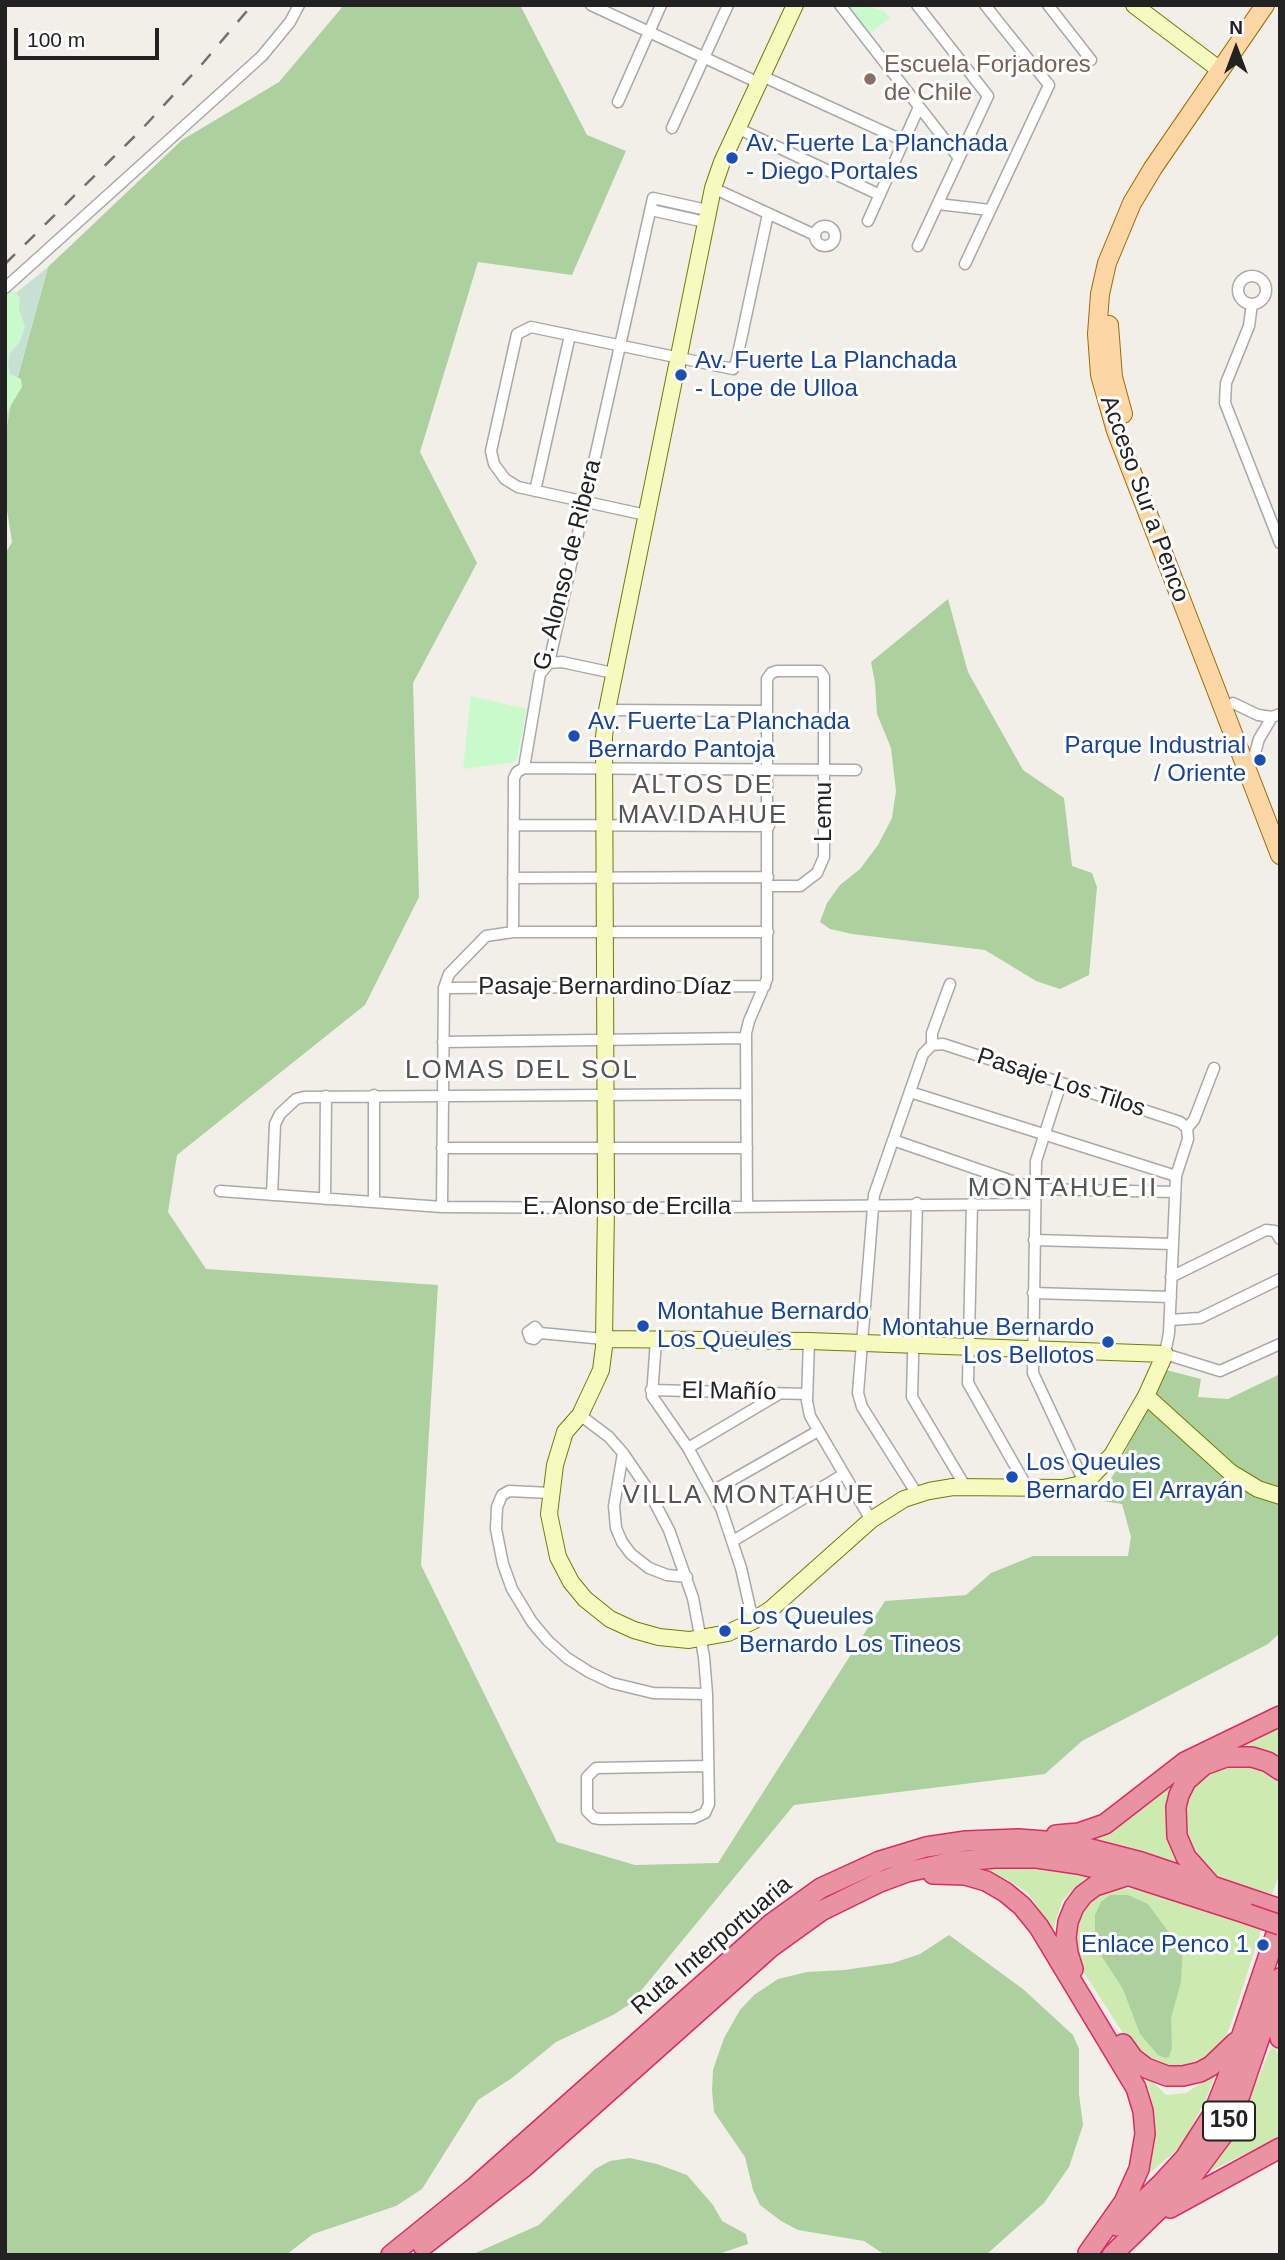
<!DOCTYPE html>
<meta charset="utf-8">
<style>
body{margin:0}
#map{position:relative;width:1285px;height:2260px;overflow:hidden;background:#f2efe9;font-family:Arial,sans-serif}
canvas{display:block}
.frame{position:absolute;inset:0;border:7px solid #222;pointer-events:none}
.north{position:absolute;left:1201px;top:14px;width:70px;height:70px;-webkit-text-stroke:5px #fff;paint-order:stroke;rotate:0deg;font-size:19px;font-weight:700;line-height:28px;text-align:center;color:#222}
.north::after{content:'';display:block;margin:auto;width:24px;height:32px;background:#222;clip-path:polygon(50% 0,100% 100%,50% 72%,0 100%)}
.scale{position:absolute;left:14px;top:28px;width:145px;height:32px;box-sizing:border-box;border:4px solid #222;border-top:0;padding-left:9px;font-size:21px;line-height:24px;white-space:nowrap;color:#222;-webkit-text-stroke:5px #fff;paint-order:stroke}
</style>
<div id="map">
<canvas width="1285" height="2260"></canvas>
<div class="frame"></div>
<div class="north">N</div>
<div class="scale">100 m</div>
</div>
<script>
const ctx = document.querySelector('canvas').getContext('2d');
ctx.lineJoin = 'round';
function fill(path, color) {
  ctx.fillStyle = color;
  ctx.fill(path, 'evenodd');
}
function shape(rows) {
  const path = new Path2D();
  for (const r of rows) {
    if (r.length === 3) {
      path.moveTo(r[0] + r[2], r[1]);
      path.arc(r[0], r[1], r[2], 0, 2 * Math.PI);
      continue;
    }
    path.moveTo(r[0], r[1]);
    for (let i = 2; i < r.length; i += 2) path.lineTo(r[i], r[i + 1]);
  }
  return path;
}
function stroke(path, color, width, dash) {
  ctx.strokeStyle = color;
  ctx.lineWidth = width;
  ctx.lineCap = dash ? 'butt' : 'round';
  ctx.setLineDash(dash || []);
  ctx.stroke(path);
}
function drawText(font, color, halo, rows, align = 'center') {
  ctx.font = font + ' Arial,sans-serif';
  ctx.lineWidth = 6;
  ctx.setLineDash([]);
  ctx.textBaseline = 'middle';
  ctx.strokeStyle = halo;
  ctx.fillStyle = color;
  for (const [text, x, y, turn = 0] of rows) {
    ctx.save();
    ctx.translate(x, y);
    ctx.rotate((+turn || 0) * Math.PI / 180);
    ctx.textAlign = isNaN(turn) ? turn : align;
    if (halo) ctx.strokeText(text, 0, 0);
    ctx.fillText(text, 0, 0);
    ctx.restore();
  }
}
fill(shape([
 [1280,1722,1280,1763,1224,1749],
 [1255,1766,1280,1781,1280,1872,1272,1894,1215,1878,1188,1850,1181,1812,1196,1779,1216,1767],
 [1182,1769,1166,1812,1168,1839,1179,1864,1086,1841],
 [1030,1867,1089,1875,1062,1901,1053,1930,1028,1893,1008,1880,984,1870],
 [1118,1888,1137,1889,1262,1928,1230,2027,1220,2047,1196,2066,1163,2068,1134,2050,1077,1962,1074,1922,1094,1895],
 [1273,2043,1280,2058,1280,2137,1206,2173,1231,2142],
 [1216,2073,1204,2104,1180,2147,1145,2177,1155,2138,1152,2102,1145,2074,1166,2095,1186,2093]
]), '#cdebb0');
fill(shape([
 [344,5,520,5,587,135,626,151,572,275,478,262,420,452,477,563,413,683,419,897,365,1005,177,1155,168,1212,206,1269,438,1285,421,1565,557,1842,635,1865,718,1863,885,1601,966,1595,991,1573,1033,1556,1128,1556,1131,1537,1122,1504,1101,1501,1101,1491,1114,1474,1166,1370,1201,1379,1198,1397,1228,1399,1280,1374,1280,1633,1268,1644,1082,1741,1045,1774,794,1805,630,2004,613,2015,556,2042,512,2078,478,2100,422,2189,396,2206,313,2234,286,2255,5,2255,5,554,12,542,5,498,5,436,12,398,48,267,182,140,279,82],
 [948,599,968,672,1023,770,1064,798,1072,866,1092,873,1097,887,1089,975,1060,989,1036,981,985,950,852,934,830,929,820,922,827,903,840,885,860,869,878,845,892,818,896,791,891,748,877,714,875,683,871,662],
 [1110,1895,1128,1895,1148,1904,1170,1934,1183,1946,1181,1982,1171,2018,1172,2048,1169,2057,1165,2058,1158,2055,1140,2034,1123,1989,1095,1946,1095,1915,1101,1902],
 [949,1935,1023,1989,1073,2035,1079,2049,1079,2094,1083,2125,1069,2167,1044,2203,986,2255,885,2255,864,2241,798,2230,781,2221,760,2205,753,2190,745,2157,714,2112,712,2090,713,2070,724,2038,740,2010,754,1995,778,1979,807,1972,844,1970,893,1963,920,1954],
 [630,2158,657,2164,687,2175,713,2205,722,2221,746,2234,748,2244,716,2255,471,2255,539,2225,595,2169,610,2161]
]), '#add19e');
fill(shape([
 [48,267,12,398,5,436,5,302]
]), '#c6e0d4');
fill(shape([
 [846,5,863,5,884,11,890,18,869,34],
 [15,291,20,298,19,308,25,327,20,342,10,353,8,365,10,374,21,379,22,387,5,415,5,294],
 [471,696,527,709,516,762,463,769]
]), '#c8facc');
const street = shape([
 [591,5,759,83],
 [840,5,959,158],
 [917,5,988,96,918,246],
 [1048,5,1091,60],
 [762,76,904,141],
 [618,102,661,5],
 [672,128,728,5],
 [737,128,880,195],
 [713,188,815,235],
 [938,204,990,210],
 [651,210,705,222],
 [868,221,919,107],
 [825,236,10],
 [965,264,1049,85,985,5],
 [1252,290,14],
 [5,288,262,56,290,22,299,5],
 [1252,304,1249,326,1226,383,1225,403,1280,543],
 [535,491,570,335],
 [646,515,518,487,505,479,494,464,491,451,517,334,531,327,733,369,736,363,768,214],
 [549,663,562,662,613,673],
 [1233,703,1258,715,1272,717,1280,714],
 [607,710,767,711],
 [1254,757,1259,739,1272,717],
 [524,768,856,770],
 [514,825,769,826],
 [513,878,768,877],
 [513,932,514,778,517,772,524,768,540,674,549,663,653,198,707,210],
 [444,988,765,986],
 [443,1042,746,1038],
 [932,1045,943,1044,1180,1122,1187,1128],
 [932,1045,932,1033,950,984],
 [1214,1068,1194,1120,1187,1128,1188,1139,1176,1176,1169,1333,1165,1354,1220,1371,1280,1344],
 [1061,1083,1036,1161,1033,1373,1084,1482],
 [910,1092,1176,1176],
 [374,1095,374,1202],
 [893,1140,1035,1189,1175,1192],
 [442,1148,747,1148],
 [220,1191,442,1207,623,1208,1035,1204],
 [272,1195,275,1124,280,1114,296,1099,304,1097,746,1094],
 [325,1199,326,1096],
 [917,1203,912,1397,965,1486],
 [972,1203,968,1383,1027,1487],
 [442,1207,444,988,449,974,486,936,513,932,768,932],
 [747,1207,746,1033,749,1021,767,979,767,679,771,673,777,671,820,671,824,677,824,857,817,873,800,886,768,886],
 [1034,1240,1173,1244],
 [1171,1277,1266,1230,1275,1231,1280,1239],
 [1033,1293,1171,1297],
 [1170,1320,1200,1318,1280,1279],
 [540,1333,534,1339,530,1338,528,1332,535,1327,540,1333,604,1339],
 [656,1340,652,1396,688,1448,721,1508,741,1568,753,1621],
 [809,1341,807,1401,810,1416,871,1520],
 [651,1390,807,1394],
 [580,1415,609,1437,623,1453,647,1488,669,1530,693,1598,704,1657,707,1694,709,1804,705,1813,694,1818,600,1819,594,1818,587,1811,587,1777,596,1768,708,1766],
 [688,1448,779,1394],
 [623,1453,614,1506,616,1528,622,1542,631,1554,649,1568,667,1575,687,1577],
 [713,1491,818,1431],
 [550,1493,509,1491,502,1495,497,1507,496,1529,503,1564,512,1589,532,1622,548,1641,567,1658,589,1672,612,1683,653,1693,707,1694],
 [917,1494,862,1407,858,1393,874,1195,923,1054,932,1045],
 [733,1541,844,1474]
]);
const secondary = shape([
 [1134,5,1220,70],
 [604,1339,809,1341,1165,1354,1146,1396,1112,1455,1090,1478,1077,1485,1063,1488,953,1487,929,1491,904,1499,871,1520,771,1609,753,1621,728,1633,689,1640,659,1637,634,1630,610,1619,585,1599,571,1582,558,1557,549,1514,555,1465,565,1432,580,1415,596,1381,601,1370,604,1347,604,1339,606,1208,604,737,607,710,713,188,722,162,795,5],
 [1146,1396,1230,1472,1258,1489,1280,1496]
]);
const primary = shape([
 [1265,5,1153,168,1132,203,1107,263,1100,294,1097,334,1100,375,1116,431,1280,855],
 [1109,325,1113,377,1123,414]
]);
const highway = shape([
 [1056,1835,1079,1833,1105,1824,1185,1762,1280,1716],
 [933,1874,965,1875,986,1881,1005,1892,1022,1906,1039,1927,1136,2088,1143,2111,1145,2134,1139,2169,1124,2202,1088,2253],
 [1209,1883,1186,1857,1177,1836,1176,1807,1179,1795,1186,1781,1204,1765,1226,1757,1252,1757,1268,1762,1280,1770],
 [1073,1969,1068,1953,1066,1938,1068,1922,1074,1907,1083,1895,1095,1886,1126,1876],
 [1275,2001,1280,2038],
 [1123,2044,1133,2058,1146,2068,1167,2076,1183,2076,1200,2072,1211,2066,1236,2042],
 [1170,2208,1280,2148],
 [1117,2226,1162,2183,1185,2158,1213,2114,1227,2079,1280,1922],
 [423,2246,524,2167,771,1947,821,1911,880,1882,907,1872,952,1862,995,1858,1037,1858,1078,1864,1130,1876,1248,1914],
 [391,2255,475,2187,771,1924,821,1888,880,1861,926,1847,966,1841,1018,1839,1045,1841,1087,1848,1141,1862,1280,1909],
 [1112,2255,1190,2179,1222,2136,1240,2095,1280,1978]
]);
stroke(street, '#a9a9a9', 13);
stroke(secondary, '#707d05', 18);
stroke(primary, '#a06b00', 20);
stroke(highway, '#dc2a67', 22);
stroke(street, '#fff', 10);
stroke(secondary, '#f7fabf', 16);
stroke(primary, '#fcd6a4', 18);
stroke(highway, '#e892a2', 19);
stroke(shape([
 [5,264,141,130,203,63,252,5]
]), '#707070', 2.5, [14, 14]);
const highwayBridge = shape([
 [1248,1914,1280,1925]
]);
stroke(highwayBridge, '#dc2a67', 22, []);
stroke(highwayBridge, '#e892a2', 19);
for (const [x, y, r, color] of [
 [870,79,7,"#8d6e63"],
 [732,158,7,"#1a4fb4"],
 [681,375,7,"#1a4fb4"],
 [574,736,7,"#1a4fb4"],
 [1260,760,7,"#1a4fb4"],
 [643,1326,7,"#1a4fb4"],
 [1108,1342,7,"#1a4fb4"],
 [1012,1477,7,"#1a4fb4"],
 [725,1631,7,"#1a4fb4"],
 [1263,1945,7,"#1a4fb4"]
]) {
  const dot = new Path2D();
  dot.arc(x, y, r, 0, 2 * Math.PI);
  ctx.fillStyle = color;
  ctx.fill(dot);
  stroke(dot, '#fff', 2.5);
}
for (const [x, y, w] of [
 [1229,2121,52]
]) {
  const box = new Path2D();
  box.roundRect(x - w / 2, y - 19.5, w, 39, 5);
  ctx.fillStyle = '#fff';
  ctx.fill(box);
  stroke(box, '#222', 2);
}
drawText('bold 23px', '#222', null, [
 ["150",1229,2121]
]);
drawText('24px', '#785e54', '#fff', [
 ["Escuela Forjadores",884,65],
 ["de Chile",884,93]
], 'left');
drawText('24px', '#164399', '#fff', [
 ["Av. Fuerte La Planchada",746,144],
 ["- Diego Portales",746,172],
 ["Av. Fuerte La Planchada",695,361],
 ["- Lope de Ulloa",695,389],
 ["Av. Fuerte La Planchada",588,722],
 ["Bernardo Pantoja",588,750],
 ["Parque Industrial",1246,746,"right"],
 ["/ Oriente",1246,774,"right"],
 ["Montahue Bernardo",657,1312],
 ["Los Queules",657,1340],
 ["Montahue Bernardo",1094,1328,"right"],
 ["Los Bellotos",1094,1356,"right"],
 ["Los Queules",1026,1463],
 ["Bernardo El Arrayán",1026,1491],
 ["Los Queules",739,1617],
 ["Bernardo Los Tineos",739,1645],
 ["Enlace Penco 1",1249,1945,"right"]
], 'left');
drawText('24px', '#222', '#fff', [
 ["Acceso Sur a Penco",1144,499,70],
 ["G. Alonso de Ribera",568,565,-76],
 ["Lemu",824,812,-90],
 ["Pasaje Bernardino Díaz",605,987],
 ["Pasaje Los Tilos",1061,1083,18],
 ["E. Alonso de Ercilla",627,1207],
 ["El Mañío",729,1392,1],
 ["Ruta Interportuaria",712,1946,-40]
]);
ctx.letterSpacing = '2px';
drawText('26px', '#555', '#fff', [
 ["ALTOS DE",703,786],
 ["MAVIDAHUE",703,816],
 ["LOMAS DEL SOL",522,1071],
 ["MONTAHUE II",1063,1189],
 ["VILLA MONTAHUE",749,1496]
]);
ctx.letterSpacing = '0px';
</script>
